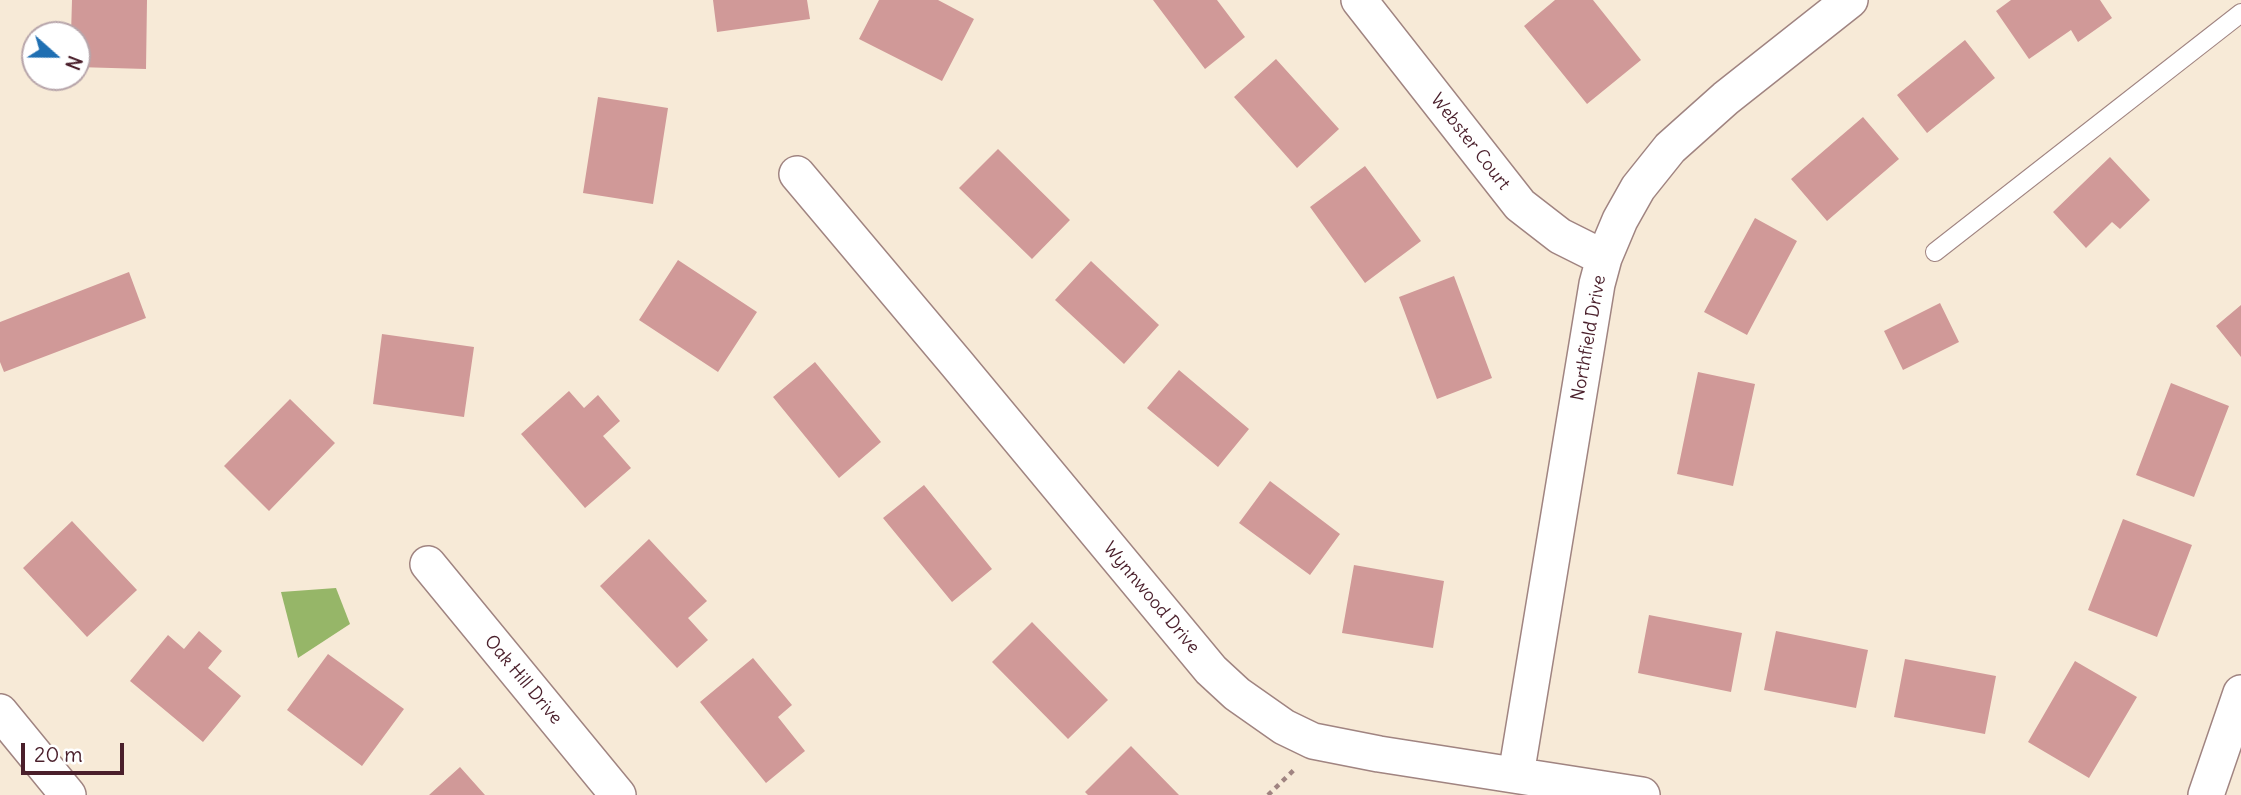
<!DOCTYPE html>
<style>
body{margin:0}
#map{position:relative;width:2241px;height:795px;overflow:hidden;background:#f7ead7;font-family:Delius,sans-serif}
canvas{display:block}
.north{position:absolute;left:21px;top:21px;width:70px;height:70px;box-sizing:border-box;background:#fff;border:2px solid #b7a5aa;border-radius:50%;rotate:111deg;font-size:19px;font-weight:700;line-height:28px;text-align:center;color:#4a1f2b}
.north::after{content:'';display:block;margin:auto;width:24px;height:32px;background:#1f6fb2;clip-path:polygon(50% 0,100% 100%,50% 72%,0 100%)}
.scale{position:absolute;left:21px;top:743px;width:103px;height:32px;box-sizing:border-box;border:4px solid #4a1f2b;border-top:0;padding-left:9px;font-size:21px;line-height:24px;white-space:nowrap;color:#4a1f2b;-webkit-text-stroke:5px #fff;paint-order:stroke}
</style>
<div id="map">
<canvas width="2241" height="795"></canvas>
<div class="north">N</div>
<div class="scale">20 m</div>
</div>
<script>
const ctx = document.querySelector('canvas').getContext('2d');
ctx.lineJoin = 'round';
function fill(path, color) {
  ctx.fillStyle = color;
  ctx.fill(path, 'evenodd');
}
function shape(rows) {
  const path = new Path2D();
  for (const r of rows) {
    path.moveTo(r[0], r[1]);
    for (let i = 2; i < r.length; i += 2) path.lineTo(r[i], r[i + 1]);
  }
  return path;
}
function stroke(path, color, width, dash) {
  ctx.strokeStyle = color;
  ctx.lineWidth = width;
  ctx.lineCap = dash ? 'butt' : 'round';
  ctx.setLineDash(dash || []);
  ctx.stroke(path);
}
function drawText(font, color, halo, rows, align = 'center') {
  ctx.font = font + ' Delius,sans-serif';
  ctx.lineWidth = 5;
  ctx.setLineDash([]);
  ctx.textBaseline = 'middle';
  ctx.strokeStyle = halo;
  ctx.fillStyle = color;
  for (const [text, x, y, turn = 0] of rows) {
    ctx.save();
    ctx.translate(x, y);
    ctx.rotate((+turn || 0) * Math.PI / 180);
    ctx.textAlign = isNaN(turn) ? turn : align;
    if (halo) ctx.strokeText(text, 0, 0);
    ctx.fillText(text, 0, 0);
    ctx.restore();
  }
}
fill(shape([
 [336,588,350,624,298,658,281,592]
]), '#96b668');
fill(shape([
 [72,0,147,0,146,69,77,67,77,35,71,35],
 [713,0,807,0,810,19,717,32],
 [879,0,938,0,974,19,942,81,859,39],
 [1153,0,1217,0,1245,37,1205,69],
 [1555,0,1593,0,1641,60,1587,104,1524,26],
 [2011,0,2100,0,2112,18,2078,42,2071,30,2029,59,1996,11],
 [1965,40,1995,78,1927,133,1897,95],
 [1276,59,1339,129,1297,168,1234,97],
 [598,97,668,108,653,204,583,193],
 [1863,117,1899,159,1827,221,1791,179],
 [998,149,1070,220,1032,259,959,188],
 [2110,157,2150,200,2120,229,2112,222,2086,248,2053,212],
 [1365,166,1421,241,1365,283,1310,207],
 [1755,218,1797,241,1747,335,1704,312],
 [678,260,757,312,718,372,639,320],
 [1091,261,1159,325,1124,364,1055,300],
 [129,272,146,318,4,372,0,362,0,322],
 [1454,276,1492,378,1437,399,1399,297],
 [1940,303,1959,342,1903,370,1884,331],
 [2241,305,2241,357,2216,326],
 [382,334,474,347,464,417,373,404],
 [815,362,881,442,839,478,773,397],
 [1179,370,1249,429,1218,467,1147,408],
 [1698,372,1755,384,1733,486,1677,474],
 [2171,383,2229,406,2194,497,2136,475],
 [569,391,584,408,598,395,620,421,603,436,631,468,585,508,521,434],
 [290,399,335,443,269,511,224,466],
 [1270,481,1340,534,1310,575,1239,523],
 [924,485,992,569,952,602,883,518],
 [2123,519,2192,545,2157,637,2088,610],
 [72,521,137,590,87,637,23,568],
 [649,539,707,601,688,618,708,640,677,668,600,586],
 [1354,565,1444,581,1433,648,1342,633],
 [1649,615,1742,633,1731,692,1638,673],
 [1032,622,1108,700,1068,739,992,662],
 [199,631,222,651,208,668,241,696,203,742,130,681,168,635,184,649],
 [1776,631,1868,650,1856,708,1764,690],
 [328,654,404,709,362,766,287,710],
 [753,658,792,705,778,717,805,751,766,783,700,702],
 [1905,659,1996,676,1985,734,1894,717],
 [2075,661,2137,697,2089,778,2028,742],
 [1131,746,1179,795,1088,795,1085,792],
 [460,767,485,795,429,795]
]), '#d09998');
const lane = shape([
 [1935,252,2241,13]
]);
const street = shape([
 [1359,0,1520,205,1560,236,1604,258],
 [797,174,957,364,1211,670,1237,694,1284,727,1313,741,1379,754,1642,795],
 [428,564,618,795],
 [0,712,68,795],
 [1516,775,1597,284,1604,258,1620,220,1638,188,1670,148,1726,98,1850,0],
 [2206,795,2241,693]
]);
stroke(lane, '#a08481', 20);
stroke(street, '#a08481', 38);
stroke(shape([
 [1268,795,1294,770]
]), '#a08481', 4.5, [5, 5]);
stroke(lane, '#fff', 18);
stroke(street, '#fff', 35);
drawText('18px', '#4a1f2b', '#fff', [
 ["Webster Court",1470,142,52],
 ["Northfield Drive",1589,338,-80],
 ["Wynnwood Drive",1151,598,50],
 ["Oak Hill Drive",523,680,50]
]);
</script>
